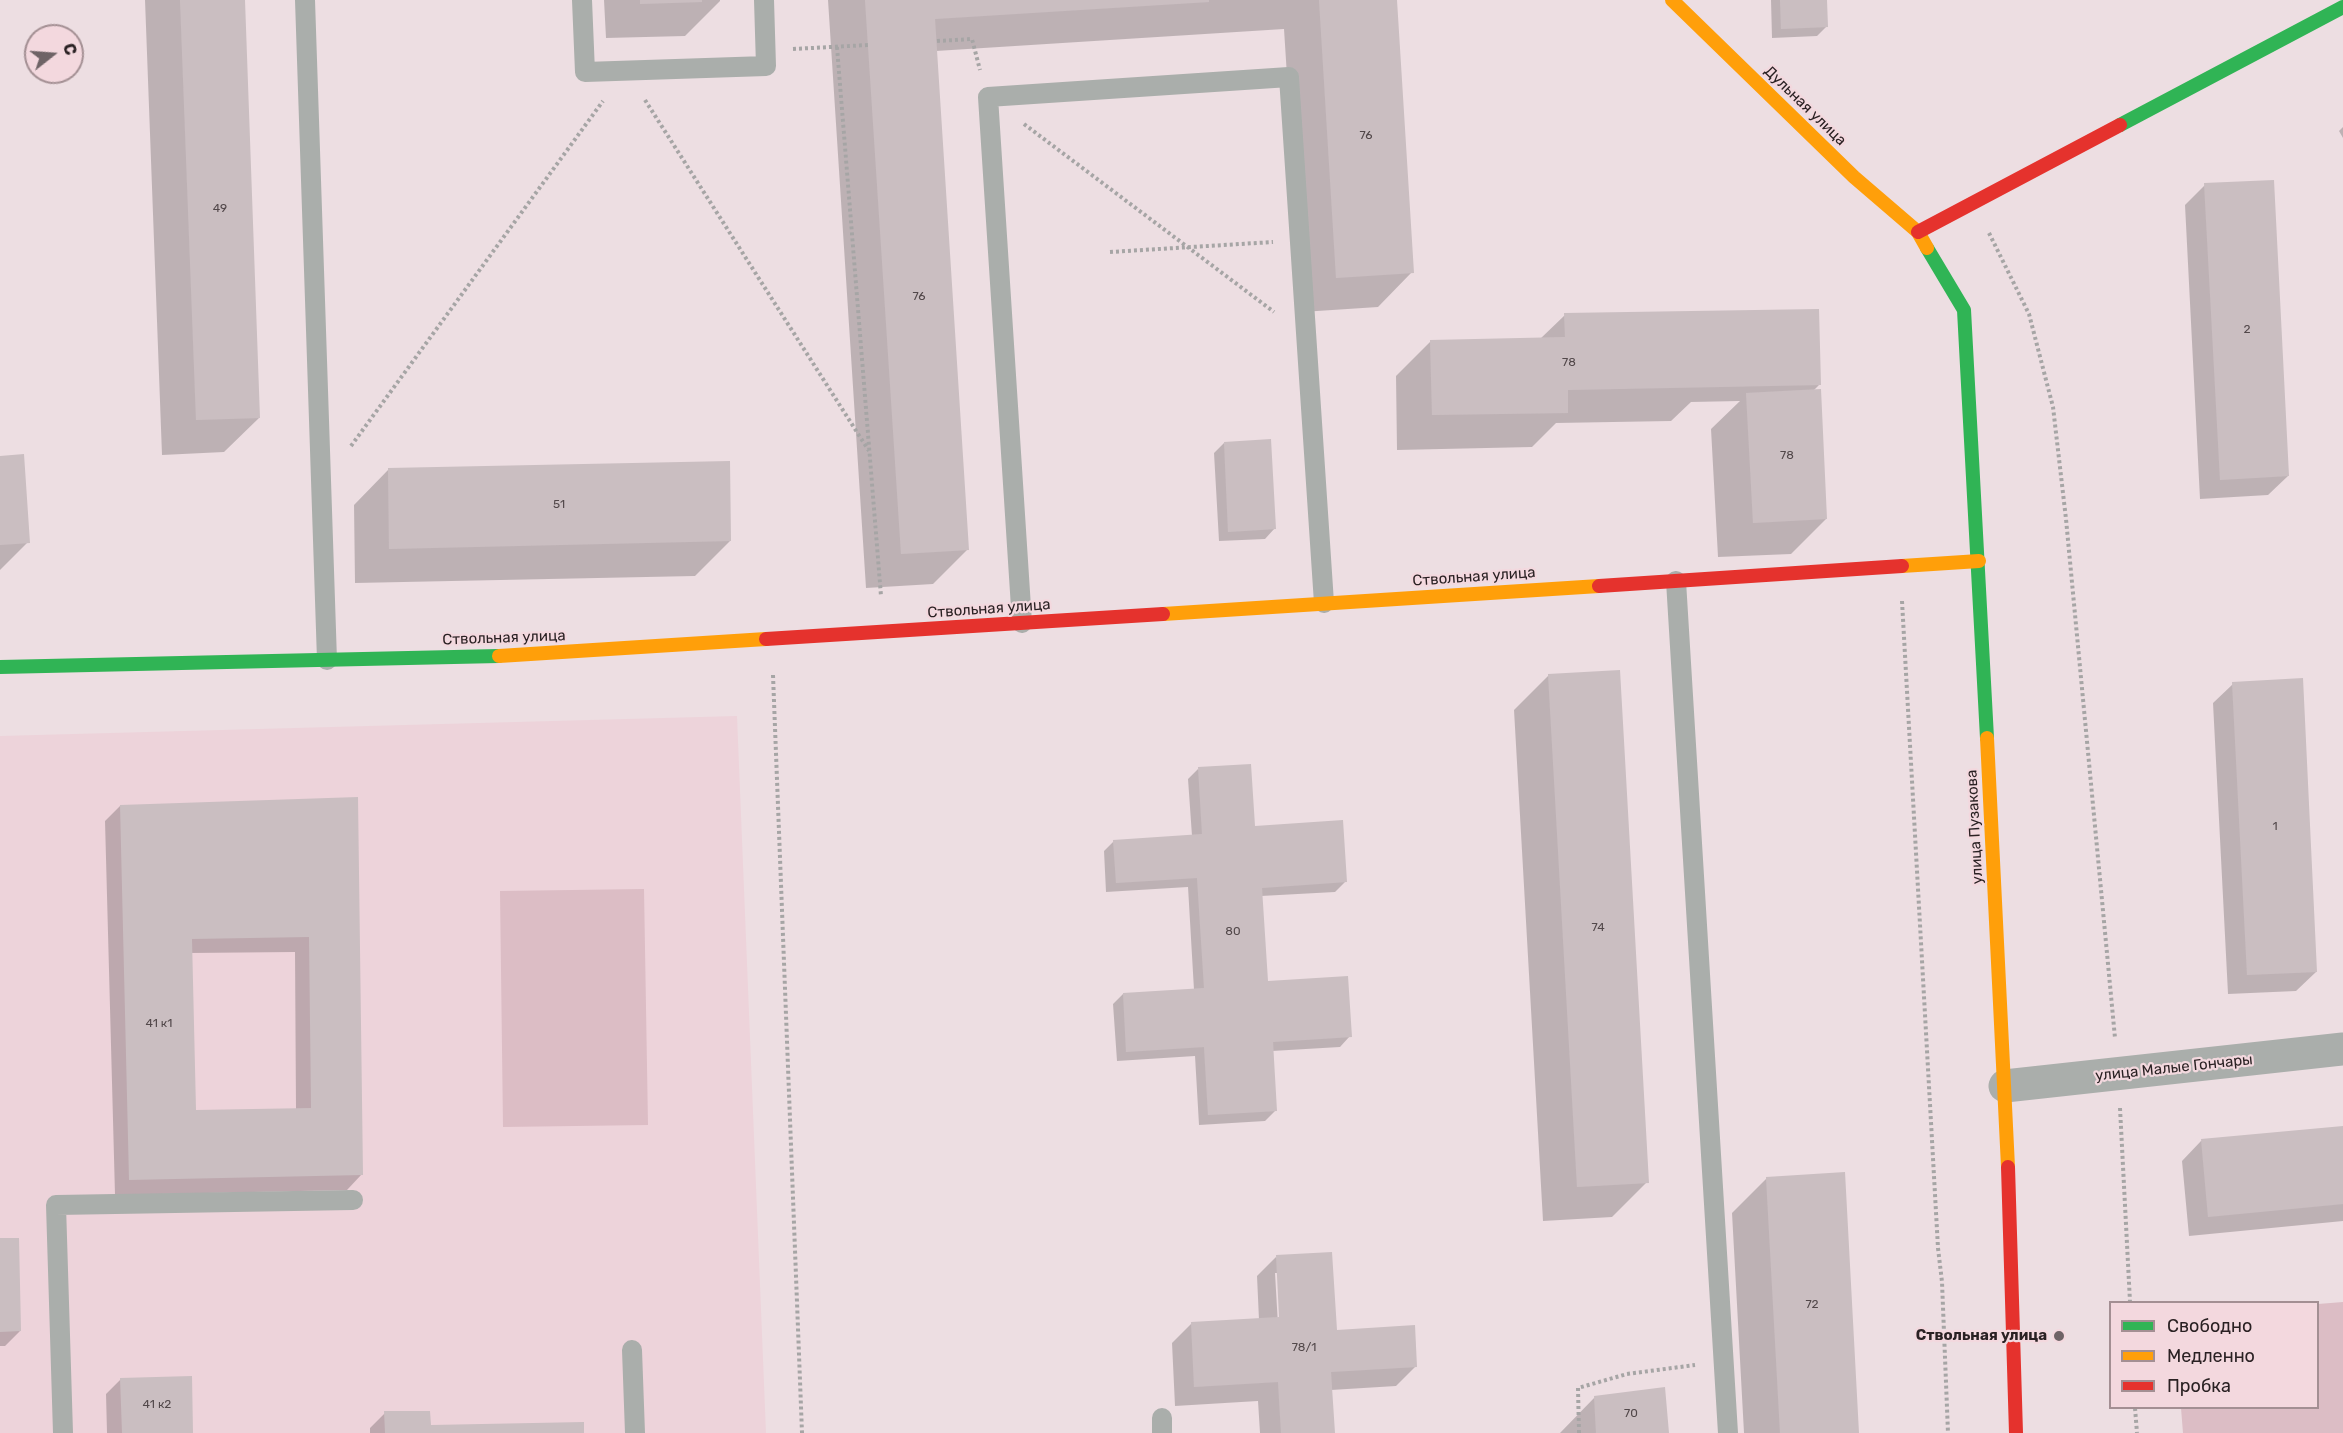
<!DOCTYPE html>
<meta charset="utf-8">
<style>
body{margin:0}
#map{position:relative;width:2343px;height:1433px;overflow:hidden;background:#eddee2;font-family:Rubik,sans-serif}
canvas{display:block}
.legend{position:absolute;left:2109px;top:1301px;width:210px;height:108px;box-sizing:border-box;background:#f3d8de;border:2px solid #a38f93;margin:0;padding:8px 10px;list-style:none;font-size:18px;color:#2a2123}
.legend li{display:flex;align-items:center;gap:12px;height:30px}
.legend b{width:30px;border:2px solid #a38f93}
.north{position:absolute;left:24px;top:24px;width:60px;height:60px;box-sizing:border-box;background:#f3d8de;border:2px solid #a38f93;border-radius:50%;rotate:73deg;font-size:16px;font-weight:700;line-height:24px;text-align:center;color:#2a2123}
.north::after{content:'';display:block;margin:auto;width:21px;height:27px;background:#6e6366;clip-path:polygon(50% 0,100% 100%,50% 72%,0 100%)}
</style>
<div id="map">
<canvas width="2343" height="1433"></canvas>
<ul class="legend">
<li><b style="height:8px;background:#30b455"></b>Свободно</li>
<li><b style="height:8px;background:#ff9f0a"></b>Медленно</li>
<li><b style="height:8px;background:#e5322d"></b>Пробка</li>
</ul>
<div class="north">С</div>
</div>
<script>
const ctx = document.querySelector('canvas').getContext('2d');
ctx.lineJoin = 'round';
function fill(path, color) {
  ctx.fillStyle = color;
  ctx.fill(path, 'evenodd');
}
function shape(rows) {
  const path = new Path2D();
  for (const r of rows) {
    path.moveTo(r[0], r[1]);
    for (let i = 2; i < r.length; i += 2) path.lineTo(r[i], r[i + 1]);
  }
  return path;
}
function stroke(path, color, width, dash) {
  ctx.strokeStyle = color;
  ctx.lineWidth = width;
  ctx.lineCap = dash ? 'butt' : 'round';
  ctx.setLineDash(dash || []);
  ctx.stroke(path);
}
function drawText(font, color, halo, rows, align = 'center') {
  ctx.font = font + ' Rubik,sans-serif';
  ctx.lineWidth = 4.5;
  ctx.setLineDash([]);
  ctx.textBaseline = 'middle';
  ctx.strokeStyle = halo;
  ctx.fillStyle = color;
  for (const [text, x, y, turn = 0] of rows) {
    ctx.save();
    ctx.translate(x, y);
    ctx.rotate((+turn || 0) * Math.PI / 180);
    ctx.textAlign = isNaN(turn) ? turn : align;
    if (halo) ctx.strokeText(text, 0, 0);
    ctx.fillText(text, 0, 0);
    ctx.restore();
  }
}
fill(shape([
 [737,716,766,1433,0,1433,0,736]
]), '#edd3da');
fill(shape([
 [644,889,648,1125,503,1127,500,891],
 [2343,1302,2343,1433,2183,1433,2181,1408,2318,1408,2318,1304]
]), '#dcbdc5');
fill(shape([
 [145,0,243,0,259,418,224,452,162,455],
 [604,0,720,0,720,1,685,36,606,38],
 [828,0,1395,0,1412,272,1378,307,1302,312,1284,29,936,51,968,549,933,584,866,588],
 [1771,0,1826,0,1827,26,1817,36,1772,38],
 [2343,127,2343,138,2339,131],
 [2205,185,2288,476,2268,495,2200,499,2185,205],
 [1565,315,1819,385,1813,391,1826,519,1791,554,1718,557,1711,429,1740,401,1691,402,1671,421,1556,423,1532,447,1397,450,1396,376,1431,341,1540,339],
 [1224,443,1275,528,1265,539,1219,541,1214,453],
 [0,457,28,542,0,570],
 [388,470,730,541,695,576,355,583,354,505],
 [1549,675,1647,1182,1612,1217,1543,1221,1514,710],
 [2233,684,2316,972,2296,991,2228,994,2213,703],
 [1198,769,1254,827,1345,882,1335,892,1261,896,1266,983,1350,1036,1340,1047,1272,1051,1275,1111,1265,1121,1199,1125,1195,1056,1117,1061,1113,1004,1123,994,1194,990,1188,887,1106,892,1104,851,1114,841,1192,836,1188,779],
 [357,799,362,1174,347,1190,115,1195,105,821,120,806],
 [295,952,296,1110,194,1111,190,953],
 [2343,1127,2343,1221,2189,1236,2182,1161,2201,1141],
 [1767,1178,1857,1433,1744,1433,1732,1213],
 [0,1240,20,1331,5,1346,0,1346],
 [1276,1257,1335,1332,1416,1366,1396,1386,1331,1390,1333,1433,1260,1433,1258,1401,1175,1406,1172,1343,1192,1323,1259,1320,1257,1276],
 [1275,1273,1278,1273,1281,1324,1278,1325],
 [121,1379,192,1433,107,1433,106,1394],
 [1595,1397,1667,1433,1560,1433],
 [385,1413,429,1426,583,1433,370,1433,370,1428]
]), '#0003');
fill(shape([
 [180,0,245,0,260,418,196,420],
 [640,0,702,0,702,2,640,4],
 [865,0,1209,0,1209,2,935,19,969,550,901,554],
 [1319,0,1397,0,1414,273,1336,278],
 [1780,0,1827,0,1828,27,1781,29],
 [2274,180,2289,476,2220,480,2204,183],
 [1819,309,1821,385,1568,390,1568,413,1432,415,1430,340,1565,337,1564,313],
 [1821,389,1827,519,1753,523,1746,393],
 [1271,439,1276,529,1228,532,1224,442],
 [24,454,30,543,0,545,0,456],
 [730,461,731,541,389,549,388,468],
 [1620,670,1649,1183,1577,1187,1548,674],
 [2303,678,2317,972,2247,975,2232,682],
 [1251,764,1255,826,1343,820,1347,882,1262,888,1268,981,1348,976,1352,1037,1273,1042,1277,1111,1208,1115,1204,1047,1126,1052,1123,993,1204,988,1197,878,1116,883,1113,840,1202,834,1198,767],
 [358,797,363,1175,129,1180,120,805],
 [309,937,311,1108,196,1110,192,939],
 [2343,1126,2343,1204,2208,1217,2201,1139],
 [1845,1172,1859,1433,1780,1433,1766,1177],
 [0,1238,19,1238,21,1331,0,1332],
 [1332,1252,1337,1330,1415,1325,1417,1367,1331,1372,1335,1433,1281,1433,1278,1382,1194,1387,1191,1322,1279,1317,1276,1255],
 [192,1376,193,1433,122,1433,120,1378],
 [1665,1387,1669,1433,1596,1433,1594,1396],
 [384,1411,430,1411,431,1425,584,1422,584,1433,385,1433]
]), '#cabec1');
stroke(shape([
 [937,41,972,39,980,70],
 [837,47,881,596],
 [793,49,868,45],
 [645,100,869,451],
 [1024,124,1274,312],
 [1989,233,2029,314,2053,407,2066,519,2115,1038],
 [1110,252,1273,242],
 [351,446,603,101],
 [1902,601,1938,1248,1942,1282,1948,1433],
 [773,675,802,1433],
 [2120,1108,2130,1302],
 [2135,1408,2137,1433],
 [1579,1433,1578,1388,1627,1374,1695,1365]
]), '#a6a5a5', 4, [3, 3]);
stroke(shape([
 [305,0,327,660],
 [582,0,585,72,766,66,764,0],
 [1676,581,1728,1433],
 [1022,623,988,97,1289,77,1324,603],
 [632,1350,635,1433],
 [1162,1418,1162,1433],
 [63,1433,56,1205,353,1200]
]), '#aaaeab', 20);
stroke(shape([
 [2005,1086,2343,1049]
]), '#aaaeab', 33);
stroke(shape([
 [2120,125,2343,7],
 [1927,248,1964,310,1987,738],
 [0,667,499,656]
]), '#30b455', 14);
stroke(shape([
 [1672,0,1854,177,1918,232,1927,248],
 [1902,566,1979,561],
 [1163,614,1599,586],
 [499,656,766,639],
 [1987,738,2008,1167]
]), '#ff9f0a', 14);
stroke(shape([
 [1918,232,2120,125],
 [1599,586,1902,566],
 [766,639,1163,614],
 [2008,1167,2016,1433]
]), '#e5322d', 14);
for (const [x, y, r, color] of [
 [2059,1336,6,"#6e6366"]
]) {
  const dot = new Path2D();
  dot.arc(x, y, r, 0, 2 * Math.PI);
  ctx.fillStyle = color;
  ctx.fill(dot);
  stroke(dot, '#f3d8de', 2);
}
drawText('12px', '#52484a', null, [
 ["76",1366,136],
 ["49",220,209],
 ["76",919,297],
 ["2",2247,330],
 ["78",1569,363],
 ["78",1787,456],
 ["51",559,505],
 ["1",2275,827],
 ["74",1598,928],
 ["80",1233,932],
 ["41 к1",159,1024],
 ["72",1812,1305],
 ["78/1",1304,1348],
 ["41 к2",157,1405],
 ["70",1631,1414]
]);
drawText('15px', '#2a2123', '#f3d8de', [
 ["Дульная улица",1805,106,44],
 ["Ствольная улица",1474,577,-4],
 ["Ствольная улица",989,609,-4],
 ["Ствольная улица",504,638,-2],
 ["улица Пузакова",1975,827,-93],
 ["улица Малые Гончары",2174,1068,-6]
]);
drawText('bold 15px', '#2a2123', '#f3d8de', [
 ["Ствольная улица",2047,1336]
], 'right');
</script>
